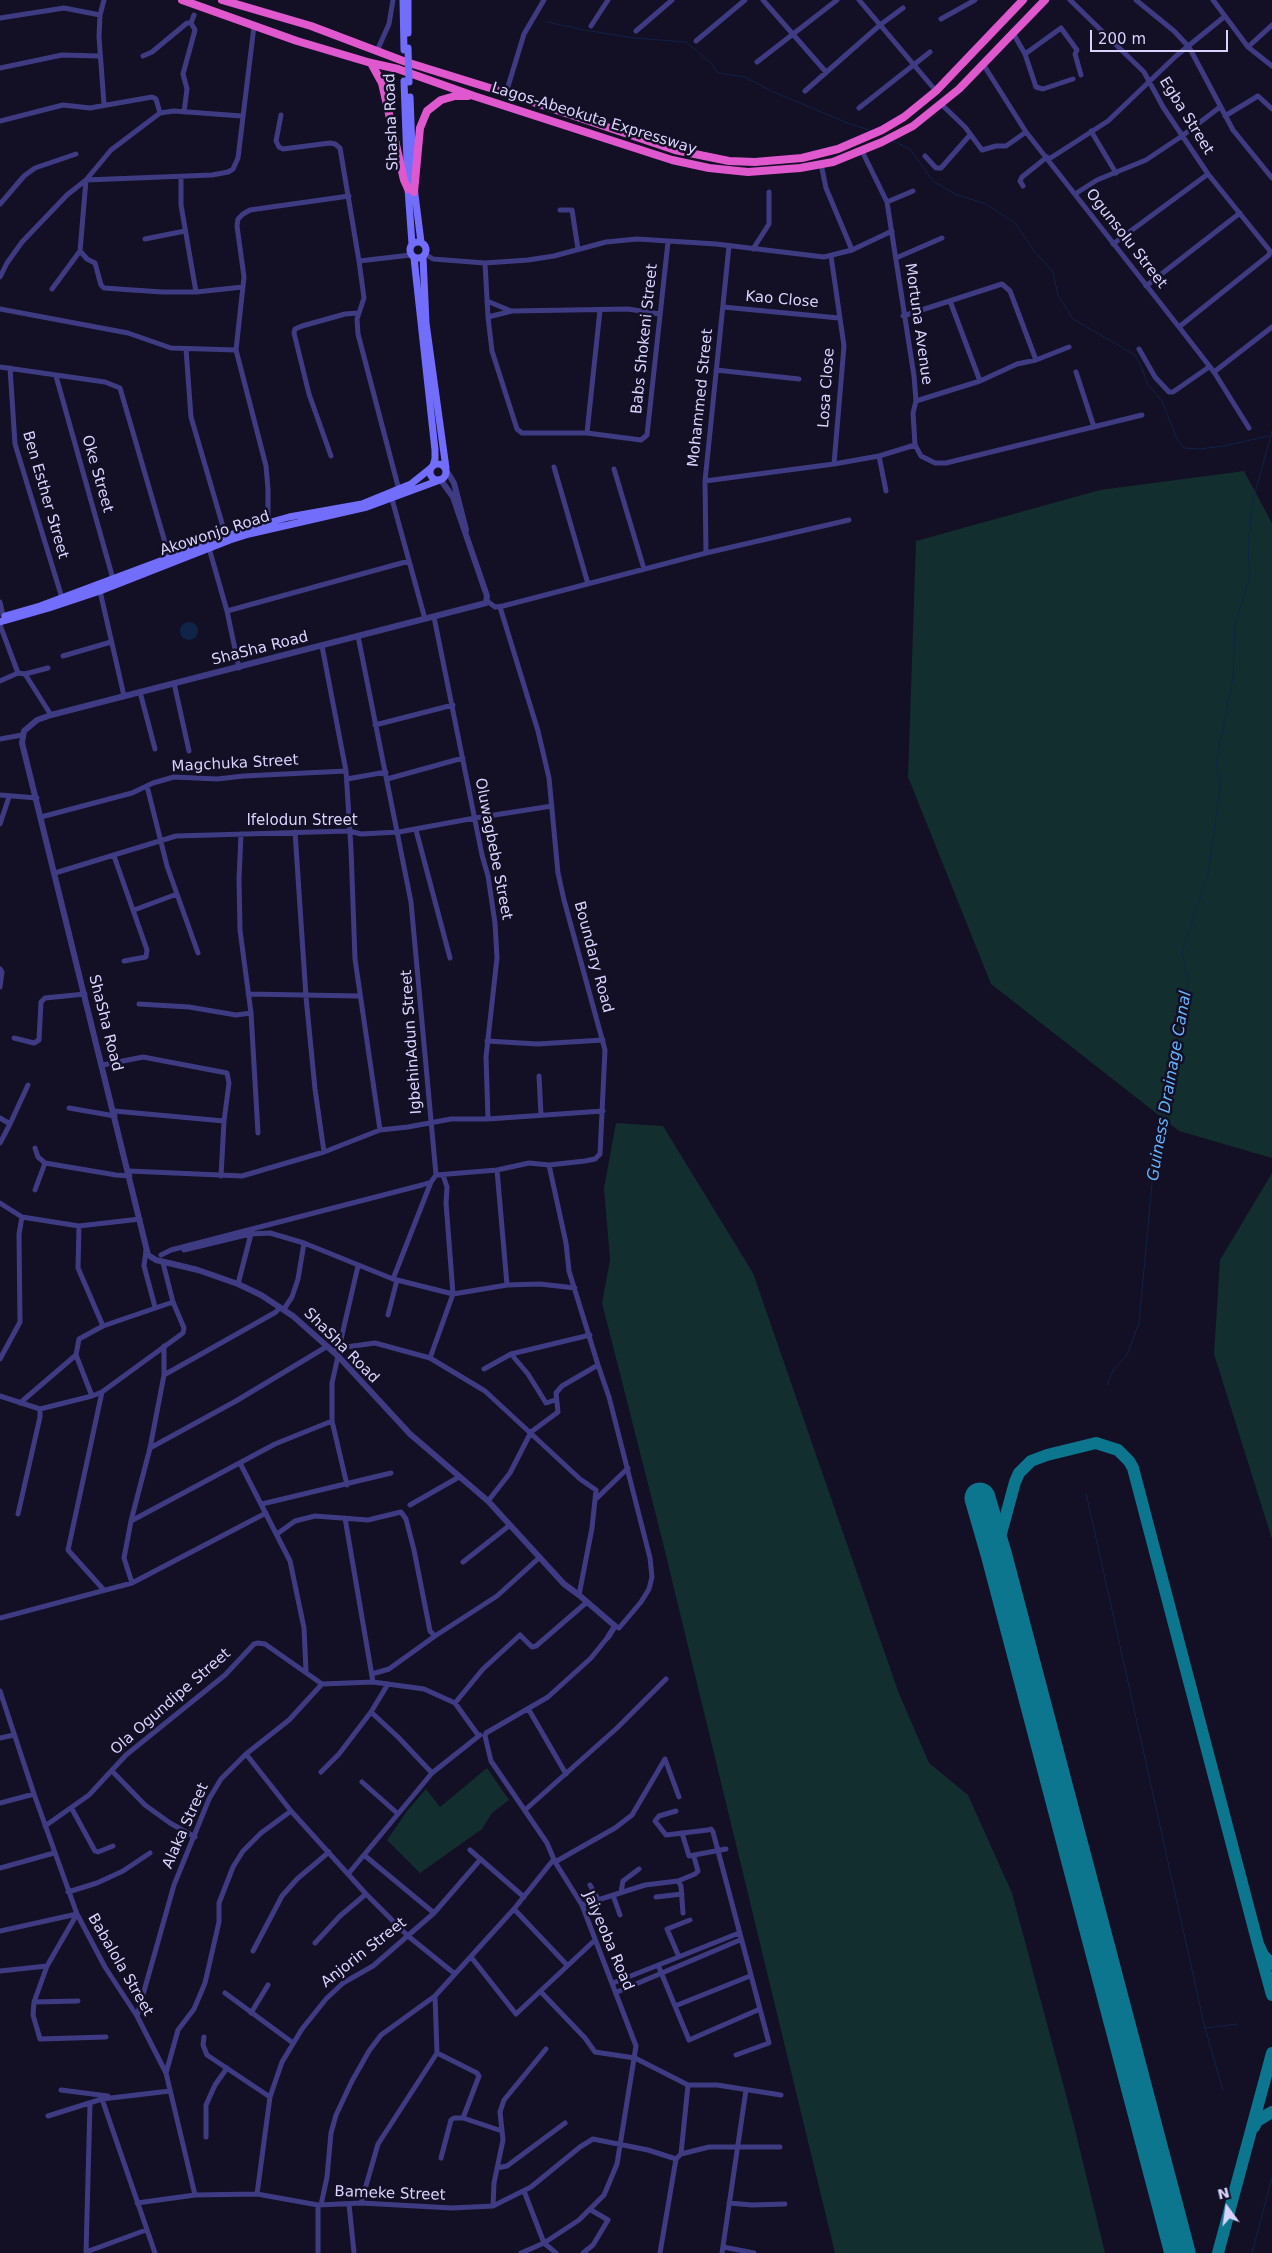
<!DOCTYPE html>
<style>
body{margin:0}
#map{position:relative;width:1272px;height:2253px;overflow:hidden;background:#130f25;font-family:"DejaVu Sans",sans-serif}
canvas{display:block}
.north{position:absolute;left:1202px;top:2183px;width:50px;height:50px;-webkit-text-stroke:4px #130f25;paint-order:stroke;rotate:346deg;font-size:14px;font-weight:700;line-height:20px;text-align:center;color:#d9d4fe}
.north::after{content:'';display:block;margin:auto;width:18px;height:22px;background:#d9d4fe;clip-path:polygon(50% 0,100% 100%,50% 72%,0 100%)}
.scale{position:absolute;left:1090px;top:30px;width:138px;height:22px;box-sizing:border-box;border:2px solid #d9d4fe;border-top:0;padding-left:6px;font-size:15px;line-height:18px;white-space:nowrap;color:#d9d4fe;-webkit-text-stroke:4px #130f25;paint-order:stroke}
</style>
<div id="map">
<canvas width="1272" height="2253"></canvas>
<div class="north">N</div>
<div class="scale">200 m</div>
</div>
<script>
const ctx = document.querySelector('canvas').getContext('2d');
ctx.lineJoin = 'round';
function fill(path, color) {
  ctx.fillStyle = color;
  ctx.fill(path, 'evenodd');
}
function shape(rows) {
  const path = new Path2D();
  for (const r of rows) {
    if (r.length === 3) {
      path.moveTo(r[0] + r[2], r[1]);
      path.arc(r[0], r[1], r[2], 0, 2 * Math.PI);
      continue;
    }
    path.moveTo(r[0], r[1]);
    for (let i = 2; i < r.length; i += 2) path.lineTo(r[i], r[i + 1]);
  }
  return path;
}
function stroke(path, color, width, dash) {
  ctx.strokeStyle = color;
  ctx.lineWidth = width;
  ctx.lineCap = dash ? 'butt' : 'round';
  ctx.setLineDash(dash || []);
  ctx.stroke(path);
}
function drawText(font, color, halo, rows, align = 'center') {
  ctx.font = font + ' "DejaVu Sans",sans-serif';
  ctx.lineWidth = 5;
  ctx.setLineDash([]);
  ctx.textBaseline = 'middle';
  ctx.strokeStyle = halo;
  ctx.fillStyle = color;
  for (const [text, x, y, turn = 0] of rows) {
    ctx.save();
    ctx.translate(x, y);
    ctx.rotate((+turn || 0) * Math.PI / 180);
    ctx.textAlign = isNaN(turn) ? turn : align;
    if (halo) ctx.strokeText(text, 0, 0);
    ctx.fillText(text, 0, 0);
    ctx.restore();
  }
}
fill(shape([
 [1244,471,1272,523,1272,1158,1179,1131,991,984,908,777,916,541,1100,490],
 [616,1123,663,1126,753,1273,898,1691,929,1763,968,1795,1012,1893,1073,2121,1105,2253,835,2253,662,1539,602,1303,610,1260,604,1188],
 [1272,1173,1272,1539,1214,1354,1220,1260],
 [487,1768,509,1800,492,1813,482,1829,420,1873,387,1840,407,1811,426,1789,440,1807]
]), '#122e2e');
fill(shape([
 [189,631,9]
]), '#0f2449');
stroke(shape([
 [547,22,584,30,634,38,686,42,712,64,718,73,745,77,771,91,850,124,872,131],
 [891,140,910,149,933,181,955,194,986,204,1015,223,1035,252,1053,272,1058,295,1073,319,1135,355,1142,368,1147,383,1162,401,1177,439,1184,448,1199,449,1224,446,1268,436],
 [1107,1385,1113,1370,1127,1355,1139,1323,1153,1173,1188,982,1182,952,1208,875,1221,782,1216,764,1233,678,1235,625,1250,576,1248,549,1252,504,1272,431],
 [1086,1493,1205,2028,1223,2090],
 [1205,2028,1238,2024],
 [1252,2253,1272,2178]
]), '#0f2449', 1);
stroke(shape([
 [997,1557,999,1541,1015,1482,1019,1473,1031,1461,1047,1455,1096,1443,1118,1450,1129,1461,1133,1468,1258,1944],
 [1272,1964,1263,1955,1258,1944,1272,1995],
 [1254,2127,1257,2121,1272,2112],
 [1218,2253,1272,2053]
]), '#0c768e', 12);
stroke(shape([
 [980,1498,997,1557,1180,2253]
]), '#0c768e', 31);
stroke(shape([
 [763,0,826,72],
 [859,0,936,91],
 [1070,0,1144,72,1163,107,1208,174,1270,251,1269,255,1179,327],
 [1136,0,1174,31,1189,47,1233,130,1272,178],
 [1213,0,1248,47,1272,66],
 [0,18,64,8,100,15],
 [941,19,975,0],
 [591,26,608,0],
 [636,31,672,0],
 [1013,33,1025,54,1036,87,1043,89,1073,79],
 [696,41,745,0],
 [1248,47,1272,25],
 [377,51,389,24,393,0],
 [1025,54,1061,28,1077,50,1075,54,1081,75],
 [143,56,152,52,187,23,191,23,194,15],
 [757,62,837,0],
 [983,64,1026,132,1179,327,1214,372,1249,428],
 [0,68,62,55,99,56],
 [805,91,880,25,903,8],
 [506,93,524,34,544,0],
 [104,104,99,37,100,15,104,0],
 [941,104,965,127,982,150,996,146,1006,146,1026,132],
 [859,108,930,52],
 [184,112,187,89,183,74,195,30,191,23],
 [281,115,276,141,279,147,283,149,330,143,335,144,340,148,359,261,364,298,357,319,358,334,399,490],
 [242,116,174,111,160,113,111,150,86,180,80,251,87,259,95,263,101,285,104,288,162,292,196,292,243,287],
 [1225,116,1258,96,1272,109],
 [0,121,63,105,90,108,152,97,156,99,160,113],
 [1091,131,1116,173],
 [862,151,887,202,914,376,916,401,913,413,915,445,921,456,935,463,946,463,1142,415],
 [925,156,936,168,941,168,970,135],
 [1049,159,1108,121,1176,56,1224,17],
 [821,164,826,188,852,250],
 [181,177,181,205,196,292],
 [1023,186,1020,181,1022,177,1047,157],
 [1075,194,1097,180,1146,160,1182,136,1220,107],
 [887,202,913,191],
 [0,204,24,176,35,168,76,154],
 [560,210,572,210,578,249],
 [145,239,185,231],
 [1113,244,1208,174],
 [753,249,769,224,769,192],
 [425,254,433,259,485,263,528,260,554,256,606,242,637,239,716,244,824,257,852,250,892,231],
 [831,256,844,346,834,464],
 [896,258,942,238],
 [359,261,411,255],
 [485,263,488,317,492,351,517,429,522,433,587,433,641,440,647,435,668,242],
 [0,277,7,263,22,242,67,195,86,180,212,175,228,172,233,169,238,158,254,26],
 [1146,286,1240,213],
 [52,289,80,251],
 [487,301,511,311],
 [950,301,980,381],
 [723,307,839,318],
 [0,309,128,333,171,348,236,350],
 [903,316,1002,284,1010,291,1036,360],
 [488,317,512,311,628,309,660,314],
 [186,349,191,417,226,537],
 [1139,349,1155,377,1169,392,1173,392,1209,367],
 [0,367,105,382,120,388,169,556],
 [10,368,15,444,62,598],
 [716,370,799,379],
 [1076,372,1094,427],
 [1214,372,1272,327],
 [56,376,113,579],
 [916,401,980,381,1017,364,1036,360,1069,347],
 [587,433,600,310],
 [331,456,309,394,294,333,295,329,302,326,345,314,358,313],
 [879,456,886,491],
 [554,467,588,584],
 [614,469,644,569],
 [705,481,834,464,879,456,915,445],
 [392,499,425,619],
 [268,523,268,489,266,466,236,350,244,277,237,226,238,219,243,214,250,210,349,196],
 [209,548,227,611,239,668],
 [706,553,705,481,729,246],
 [100,591,124,696],
 [487,601,495,607,503,606,706,553,849,520],
 [0,602,4,620],
 [227,611,409,561],
 [434,617,482,855,488,876,495,923,497,958,486,1057,488,1119],
 [0,625,18,673],
 [322,646,346,771,351,849,355,959,380,1130],
 [63,656,111,642],
 [25,674,51,715],
 [0,681,18,673,25,674,48,668],
 [174,683,189,751],
 [140,692,155,749],
 [375,725,453,705],
 [0,739,22,735],
 [347,779,386,772],
 [387,779,463,758],
 [147,786,167,866,198,953],
 [0,795,37,798],
 [41,817,132,793,153,783,174,777,217,779,244,776,346,771],
 [0,824,9,797],
 [416,830,450,958],
 [295,832,306,997,315,1089,324,1152],
 [241,834,239,879,240,930,251,1013,258,1133],
 [114,856,147,950,146,957,124,961],
 [55,873,176,836,349,831,361,834,399,832,475,818,552,806],
 [134,910,177,894],
 [0,969,2,972,0,987],
 [248,994,359,996],
 [139,1004,189,1007,236,1015,251,1013],
 [14,1038,34,1043,39,1040,41,1002,45,998,85,994],
 [487,1041,537,1044,603,1040],
 [103,1065,143,1057,227,1073,229,1083,224,1121,221,1176],
 [539,1076,541,1115],
 [69,1108,115,1116],
 [114,1111,224,1121],
 [0,1118,10,1124,0,1143],
 [10,1124,28,1085],
 [35,1148,38,1157,45,1163,116,1175,130,1176],
 [549,1165,566,1243,569,1271,598,1365,609,1397,650,1558,652,1577,649,1589,641,1602,619,1628,615,1626],
 [497,1170,507,1285],
 [129,1171,242,1176,324,1152,380,1130,408,1127,451,1119,488,1119,603,1111],
 [436,1175,497,1170,529,1163,549,1165,585,1161,595,1159,600,1154,605,1050,564,900,558,873,549,778,538,731,500,607],
 [35,1190,45,1163],
 [0,1203,22,1217,79,1226,140,1219],
 [79,1226,78,1268,103,1326],
 [146,1250,144,1266,155,1307],
 [184,1250,250,1234,270,1233,304,1243,393,1279,453,1294,507,1285,540,1284,575,1288],
 [161,1255,171,1250,422,1185,431,1182,436,1175,411,902,358,636],
 [393,1279,431,1182],
 [238,1284,251,1234],
 [284,1309,292,1297,298,1279,304,1243],
 [388,1315,397,1280],
 [339,1348,358,1266],
 [333,1351,339,1348,375,1343,430,1358,485,1391,580,1479,596,1490,592,1528,579,1595],
 [511,1354,528,1374,546,1403,555,1400],
 [338,1356,332,1383,332,1421,347,1485],
 [430,1358,453,1294,446,1203,447,1187,443,1175],
 [0,1359,20,1322,19,1234,22,1217],
 [484,1369,511,1354,590,1335],
 [164,1375,276,1312,280,1307],
 [102,1392,68,1550,103,1589],
 [0,1396,40,1409,92,1396,102,1392,183,1333,184,1328,173,1302,163,1263],
 [92,1396,76,1355,79,1339,103,1326,173,1302],
 [20,1403,76,1355],
 [150,1448,236,1401,326,1347],
 [240,1463,290,1561,304,1628,306,1671],
 [597,1498,628,1468],
 [488,1501,510,1473,531,1432,558,1412,556,1393,562,1386,598,1365],
 [262,1504,391,1473],
 [410,1505,459,1477],
 [18,1514,40,1417,40,1409],
 [345,1518,373,1682],
 [131,1521,275,1444,332,1421],
 [277,1534,295,1521,315,1516,368,1520,401,1512,406,1519,414,1550,430,1631,435,1636,497,1596,540,1557],
 [463,1562,510,1525],
 [132,1583,124,1558,131,1521,150,1448,164,1375,164,1346],
 [0,1618,132,1583,266,1513],
 [372,1674,389,1669,435,1636],
 [0,1691,34,1794,77,1914,105,1967,137,2016,166,2073,195,2195],
 [455,1703,483,1669,520,1635,532,1647,536,1646,587,1602],
 [529,1710,566,1774],
 [371,1712,398,1737,432,1773],
 [485,1736,491,1761,547,1843,555,1862,582,1905,636,2046,617,2164,604,2195,579,2220,544,2243,521,2253],
 [485,1736,486,1733,548,1697,591,1658,608,1637],
 [0,1738,14,1735],
 [246,1754,291,1811,366,1894,408,1936,455,1974],
 [112,1771,145,1805,170,1823,195,1837],
 [321,1772,339,1754,371,1712,388,1684],
 [362,1782,397,1813],
 [0,1803,34,1794],
 [72,1809,95,1851,98,1852,113,1846],
 [525,1810,617,1728,666,1679],
 [676,1811,659,1816,655,1821,666,1835,708,1830,711,1829,713,1832,769,2043,736,2055],
 [45,1826,89,1795,126,1755,225,1675,254,1644,258,1643,265,1644,322,1684,373,1682,424,1689,455,1703,478,1735],
 [682,1833,689,1856,726,1849],
 [470,1850,524,1897],
 [364,1855,434,1913],
 [555,1862,615,1828,632,1815,665,1759,679,1797],
 [0,1868,54,1853],
 [349,1873,432,1773,480,1735],
 [678,1881,695,1874,698,1871,694,1857],
 [590,1885,598,1899],
 [68,1892,97,1883,123,1871,150,1853],
 [621,1892,623,1881,639,1869],
 [613,1895,620,1915],
 [656,1897,682,1894],
 [582,1905,645,1885,678,1881,681,1886,683,1913],
 [514,1909,567,1965],
 [77,1914,47,1966,34,2002,33,2015,40,2039,106,2037],
 [0,1931,77,1914],
 [315,1943,340,1916,366,1894],
 [253,1951,282,1896,297,1879,329,1852],
 [471,1957,516,2014,595,1940],
 [679,1957,667,1929,690,1920],
 [658,1965,689,2040,760,2009],
 [0,1971,47,1966],
 [613,1983,739,1933],
 [541,1992,585,2038,595,2052,635,2058,688,2085,717,2085,781,2095],
 [617,1992,740,1940],
 [225,1993,293,2043],
 [34,2002,78,2001],
 [675,2006,750,1976],
 [251,2013,268,1985],
 [137,2016,174,1885,209,1799,221,1779,246,1754,289,1720,322,1684],
 [204,2037,203,2045,207,2055,270,2097],
 [437,2053,477,2073,479,2076,463,2118],
 [166,2073,178,2030,194,2009,205,1983,219,1922,219,1903,233,1867,243,1851,261,1833,291,1811],
 [61,2090,108,2096],
 [102,2099,155,2253],
 [48,2116,102,2099,170,2091],
 [206,2137,206,2105,215,2085,227,2068],
 [681,2154,709,2147,780,2147],
 [441,2158,451,2120,454,2118,463,2118,502,2131],
 [497,2168,507,2166,565,2123],
 [524,2191,544,2243,556,2253],
 [257,2194,270,2097,282,2062,302,2029,326,1999,343,1983,373,1966,434,1913,480,1860],
 [137,2203,195,2195,257,2194,318,2205,361,2203,452,2208,493,2206,531,2187,580,2147,593,2139,648,2150,676,2159,681,2154,688,2085],
 [361,2203,378,2144,437,2053,435,1996],
 [729,2203,752,2205,785,2204],
 [349,2204,354,2253],
 [318,2205,318,2253],
 [321,2205,327,2177,331,2133,336,2115,352,2081,369,2051,381,2035,435,1996,514,1909,554,1859],
 [493,2206,494,2183,503,2140,500,2112,504,2100,546,2049],
 [723,2247,754,2253],
 [86,2252,146,2230],
 [86,2253,90,2104],
 [583,2253,593,2245,608,2220,591,2210],
 [660,2253,676,2159],
 [722,2253,746,2090]
]), '#3f3b82', 5);
stroke(shape([
 [446,470,454,483,466,530],
 [440,479,453,497,487,596,486,603,51,715,37,720,24,731,22,743,148,1255,156,1260,198,1270,238,1284,261,1295,293,1316,338,1356,410,1434,488,1501,564,1584,579,1595,615,1626,608,1637]
]), '#3f3b82', 6);
stroke(shape([
 [403,0,404,50],
 [408,0,408,33],
 [404,81,408,189,412,244],
 [410,97,413,176],
 [414,187,421,242],
 [418,250,8],
 [423,257,426,323,446,468],
 [414,258,435,450,435,459,433,466],
 [438,472,8],
 [5,616,40,606,246,529,289,517,362,504,411,484,431,468],
 [0,622,49,608,100,591,230,540,249,534,367,507,440,480]
]), '#736dfc', 7);
stroke(shape([
 [182,0,297,41,371,63,398,69,474,96,672,160,709,168,748,172,800,168,833,162,882,142,913,126,959,89,1045,0],
 [222,0,311,26,406,62,506,93,675,150,729,161,755,162,802,158,838,149,882,130,904,117,936,91,1023,0],
 [371,63,382,83,404,180,408,189],
 [414,192,420,128,427,111,441,100,455,96,468,96]
]), '#df58ce', 8);
stroke(shape([
 [408,48,409,82]
]), '#736dfc', 7);
drawText('15px', '#d9d4fe', '#130f25', [
 ["Egba Street",1186,116,58],
 ["Lagos-Abeokuta Expressway",594,119,17],
 ["Shasha Road",392,122,-92],
 ["Ogunsolu Street",1126,239,52],
 ["Kao Close",782,300,5],
 ["Mortuna Avenue",918,324,82],
 ["Babs Shokeni Street",645,339,-84],
 ["Losa Close",827,388,-86],
 ["Mohammed Street",701,398,-84],
 ["Oke Street",97,474,74],
 ["Ben Esther Street",45,495,74],
 ["Akowonjo Road",215,534,-18],
 ["ShaSha Road",260,649,-14],
 ["Magchuka Street",235,764,-3],
 ["Ifelodun Street",302,821],
 ["Oluwagbebe Street",493,849,79],
 ["Boundary Road",593,957,75],
 ["ShaSha Road",105,1023,76],
 ["IgbehinAdun Street",412,1042,-94],
 ["ShaSha Road",341,1346,45],
 ["Ola Ogundipe Street",171,1702,-41],
 ["Alaka Street",186,1826,-66],
 ["Jaiyeoba Road",608,1941,67],
 ["Anjorin Street",364,1953,-38],
 ["Babalola Street",120,1965,60],
 ["Bameke Street",390,2194,2]
]);
drawText('italic 16px', '#64b3fb', '#130f25', [
 ["Guiness Drainage Canal",1170,1086,-80]
]);
</script>
